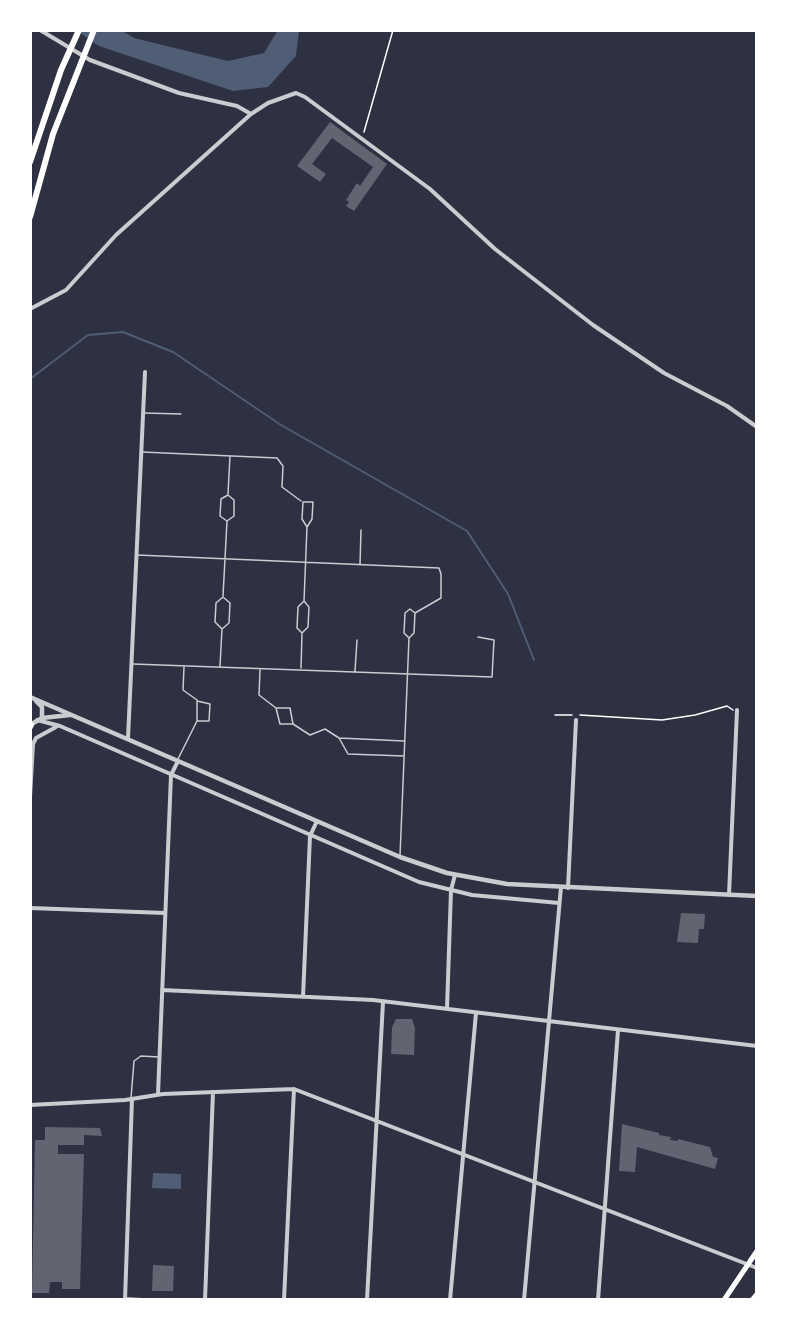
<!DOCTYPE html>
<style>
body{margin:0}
#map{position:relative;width:787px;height:1330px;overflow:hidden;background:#2d3142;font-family:"PT Sans",sans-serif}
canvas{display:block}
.frame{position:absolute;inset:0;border:32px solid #fff;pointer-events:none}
</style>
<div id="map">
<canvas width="787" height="1330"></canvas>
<div class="frame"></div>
</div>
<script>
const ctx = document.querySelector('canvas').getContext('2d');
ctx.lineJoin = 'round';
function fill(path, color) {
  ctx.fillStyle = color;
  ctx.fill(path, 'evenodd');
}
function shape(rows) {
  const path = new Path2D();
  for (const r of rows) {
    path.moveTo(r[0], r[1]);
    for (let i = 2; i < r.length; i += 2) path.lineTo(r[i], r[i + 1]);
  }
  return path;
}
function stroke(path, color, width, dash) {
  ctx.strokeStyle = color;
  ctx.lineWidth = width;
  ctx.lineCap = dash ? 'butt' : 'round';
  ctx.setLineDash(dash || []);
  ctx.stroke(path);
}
fill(shape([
 [76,30,121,30,134,38,228,61,264,53,278,30,299,30,296,56,268,87,233,91,99,46],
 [153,1173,181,1174,181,1189,152,1188]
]), '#4f5d75');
stroke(shape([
 [30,379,88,335,123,332,173,352,281,425,467,531,508,594,534,660]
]), '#4f5d75', 2);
fill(shape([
 [330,122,387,164,354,211,346,206,349,202,346,200,357,183,360,186,373,167,332,138,312,164,326,174,320,182,297,166],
 [681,913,705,914,704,929,699,929,698,943,677,942],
 [396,1019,412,1019,415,1028,414,1055,391,1054,392,1027],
 [622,1124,659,1133,659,1135,671,1137,670,1140,678,1141,678,1139,710,1147,713,1157,718,1158,715,1169,637,1147,635,1172,619,1171],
 [45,1127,100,1128,102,1136,84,1135,84,1145,58,1145,58,1154,84,1154,80,1289,62,1289,62,1282,50,1282,49,1293,32,1293,35,1140,45,1140],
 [153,1265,174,1266,173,1291,152,1291]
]), '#626471');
stroke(shape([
 [364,132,393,30],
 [555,715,572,715],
 [580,715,662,720,695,715,727,706,733,710]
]), '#fff', 1.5);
stroke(shape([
 [144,413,181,414],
 [142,452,277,458,283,466,282,487,301,501],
 [228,494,230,456],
 [228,495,234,500,234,516,227,521,220,516,221,499,228,495],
 [137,555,439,568,441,574,441,598,415,613],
 [360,565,361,530],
 [223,596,227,521],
 [304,601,298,607,297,628,302,633,308,627,309,607,304,601,307,527,302,519,303,502,313,502,312,519,307,527],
 [133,664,492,677,494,640,478,637],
 [220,666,222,629,229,623,230,603,223,597,216,603,215,622,222,629],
 [184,667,183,690,197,700],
 [301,668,302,634],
 [260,670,259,695,276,708,290,708,293,724,280,724,276,708],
 [355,671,357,640],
 [293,724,310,735,325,729,339,738],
 [404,741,339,738,348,754,404,756],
 [178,759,197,721,197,701,210,704,209,721,197,721],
 [400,856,409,638,414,633,415,613,410,609,405,613,404,633,409,638],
 [131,1098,134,1061,141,1056,159,1057]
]), '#caccd0', 1.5);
stroke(shape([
 [40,30,90,60,179,93,237,106,251,114],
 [30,309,66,290,116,235,251,114,268,103,296,93,305,97,430,189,495,249,593,325,664,373,727,406,757,427],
 [37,720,60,726,419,882,472,895,559,903],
 [128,738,145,372],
 [30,797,33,744,36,738,56,727],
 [568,888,576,720],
 [729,895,737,710],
 [30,908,165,913],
 [162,990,373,1000,757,1046],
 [303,997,310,836,317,821],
 [447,1009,451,890,455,875],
 [158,1094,171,775,178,761],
 [30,1105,125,1100,163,1094,294,1089,757,1268],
 [125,1299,141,1300],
 [125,1300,132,1099],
 [205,1300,213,1092],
 [284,1300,294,1089],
 [367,1300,383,1002],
 [450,1300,476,1013],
 [524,1300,561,887],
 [598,1300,618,1030]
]), '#caccd0', 4);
stroke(shape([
 [30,697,400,857,447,873,507,884,757,896],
 [36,701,42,707,42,718],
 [30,725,42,718,70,715]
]), '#caccd0', 4.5);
stroke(shape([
 [724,1300,757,1251],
 [752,1300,757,1294]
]), '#fff', 5);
stroke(shape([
 [30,162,61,70,79,30],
 [30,217,53,134,94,30],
 [30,727,31,725]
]), '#fff', 6);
</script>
